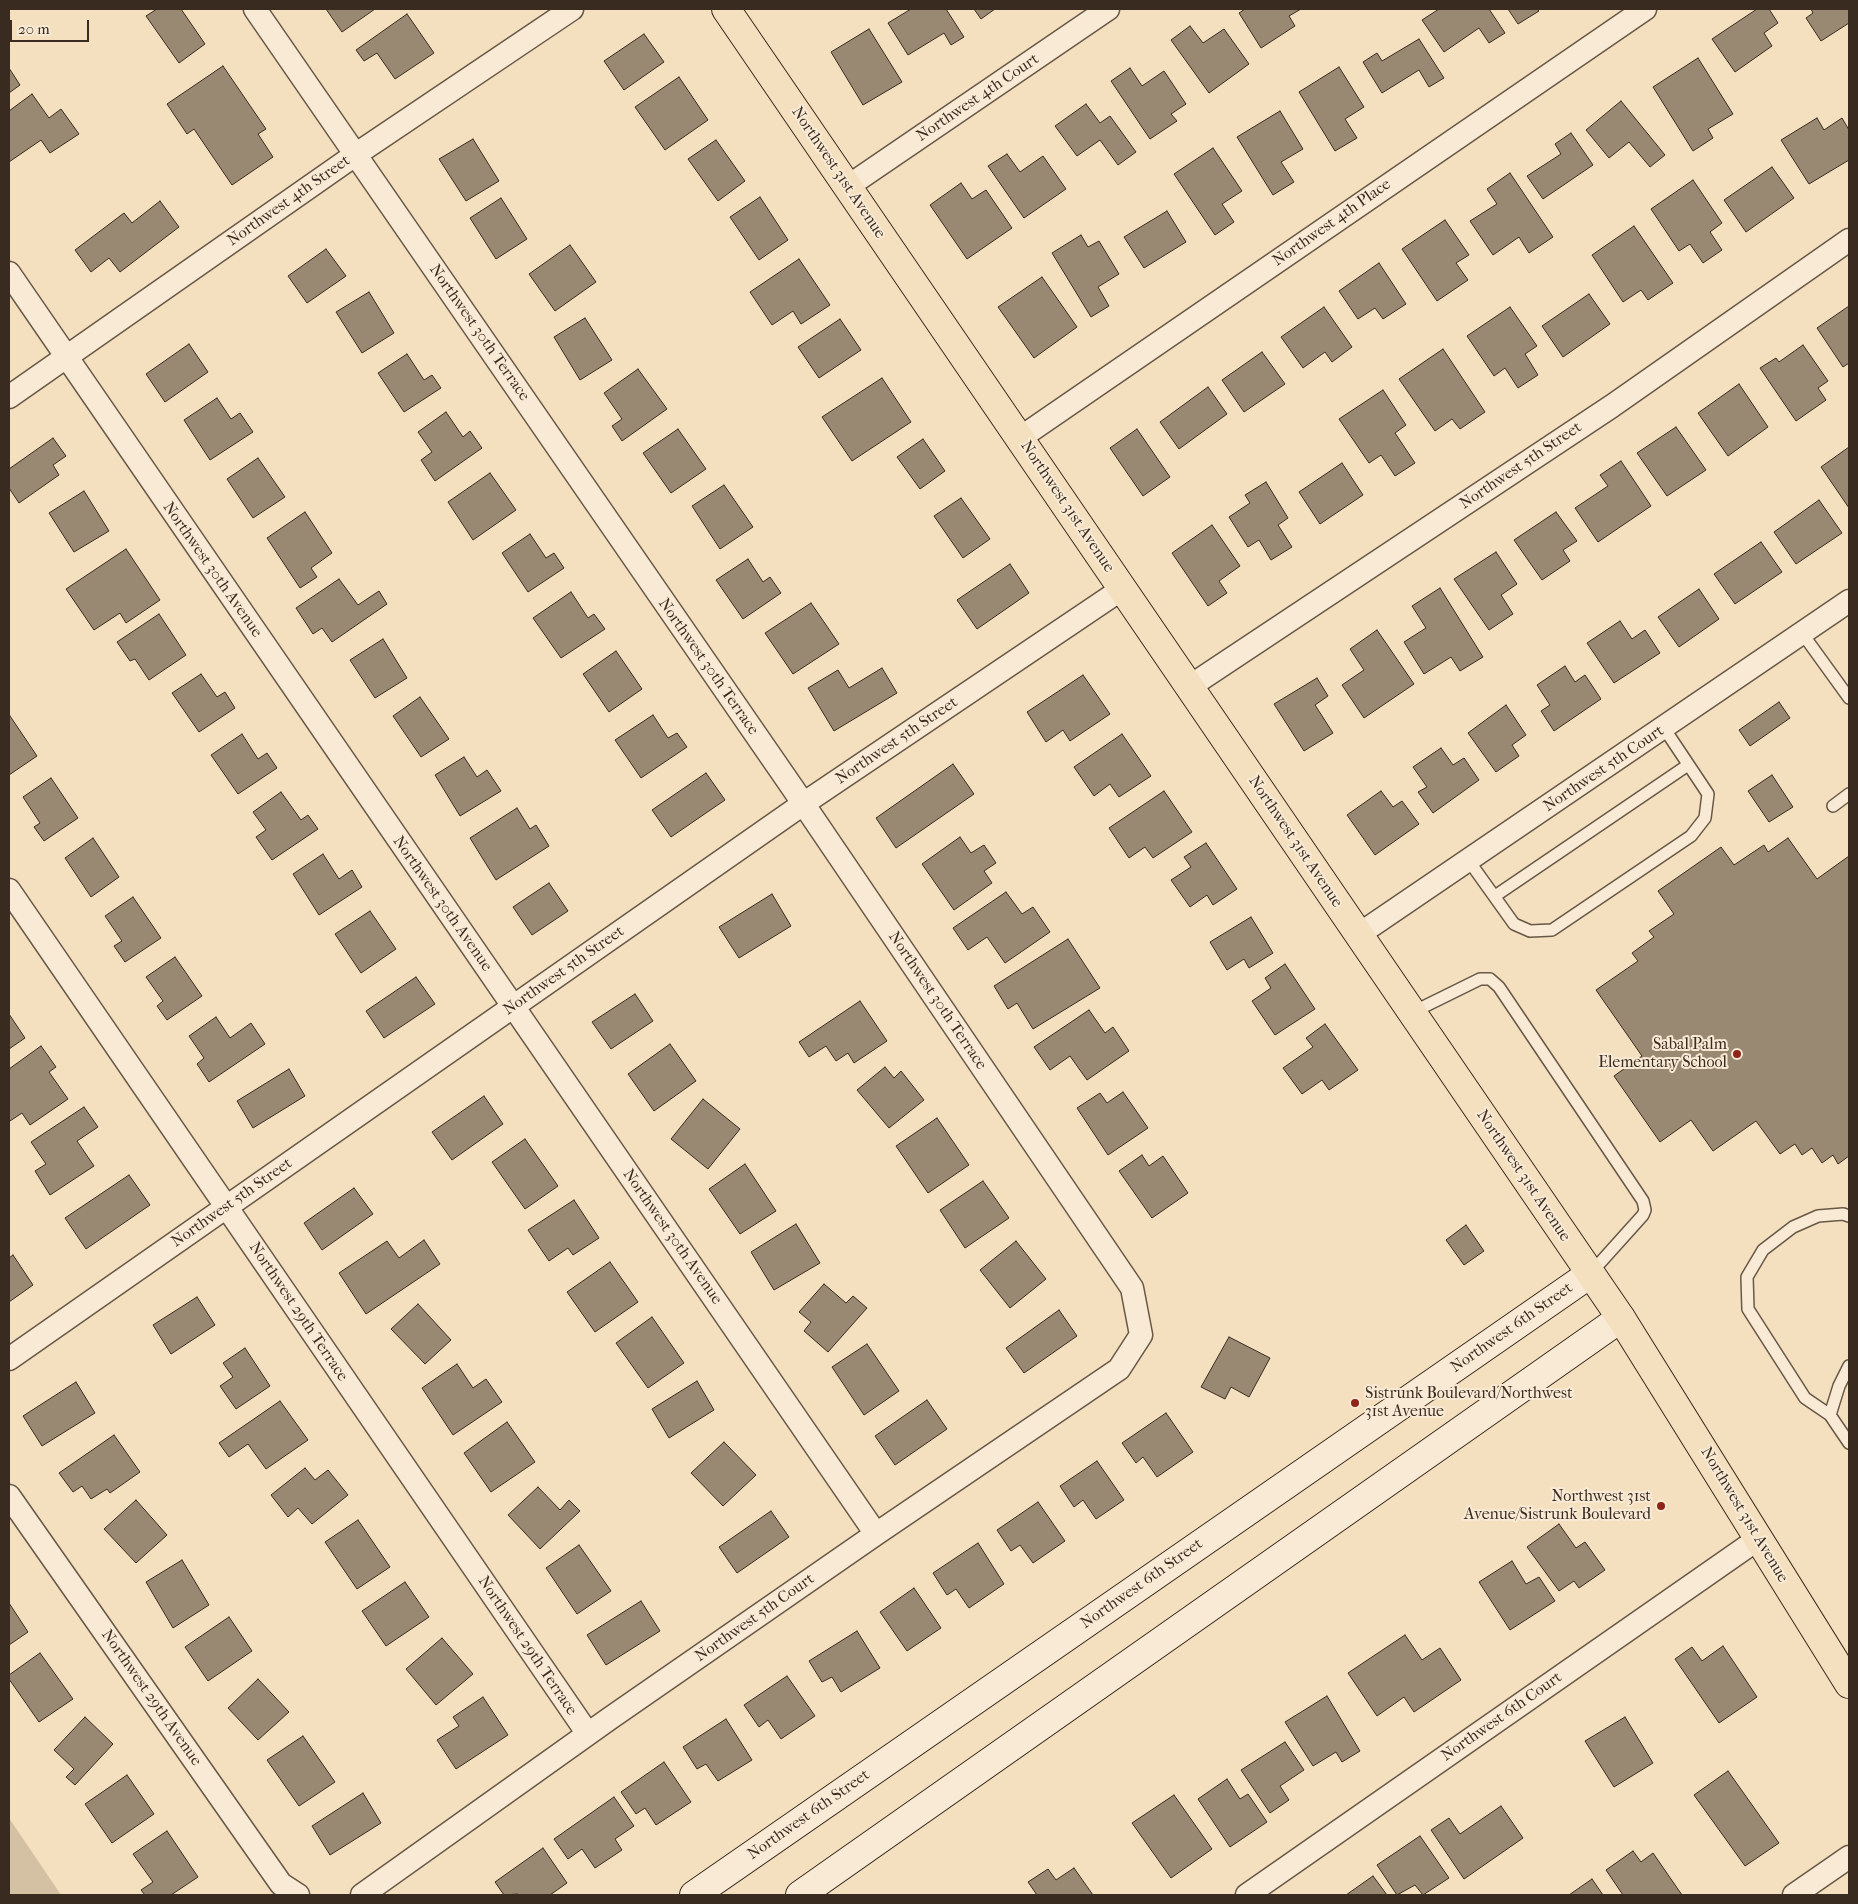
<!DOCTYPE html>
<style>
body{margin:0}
#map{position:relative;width:1858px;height:1904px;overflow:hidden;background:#f4dfbe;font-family:"IM FELL French Canon",serif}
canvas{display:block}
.frame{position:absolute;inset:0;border:10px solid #392b1f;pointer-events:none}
.scale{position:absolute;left:10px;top:20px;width:79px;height:22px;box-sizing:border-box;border:2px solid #392b1f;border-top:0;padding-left:6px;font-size:15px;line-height:18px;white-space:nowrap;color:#392b1f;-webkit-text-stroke:4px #f8ead5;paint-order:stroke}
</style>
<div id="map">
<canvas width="1858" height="1904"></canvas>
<div class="frame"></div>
<div class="scale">20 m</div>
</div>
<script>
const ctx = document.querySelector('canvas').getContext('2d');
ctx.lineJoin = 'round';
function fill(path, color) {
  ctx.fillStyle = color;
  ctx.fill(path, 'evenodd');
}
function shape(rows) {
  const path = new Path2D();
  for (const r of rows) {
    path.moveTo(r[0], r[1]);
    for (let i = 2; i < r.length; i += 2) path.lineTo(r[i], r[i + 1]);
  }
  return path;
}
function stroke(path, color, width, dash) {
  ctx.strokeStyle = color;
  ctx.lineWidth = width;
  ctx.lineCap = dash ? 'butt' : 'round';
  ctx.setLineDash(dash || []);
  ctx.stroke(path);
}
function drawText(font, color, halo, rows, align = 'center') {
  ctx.font = font + ' "IM FELL French Canon",serif';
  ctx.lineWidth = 4;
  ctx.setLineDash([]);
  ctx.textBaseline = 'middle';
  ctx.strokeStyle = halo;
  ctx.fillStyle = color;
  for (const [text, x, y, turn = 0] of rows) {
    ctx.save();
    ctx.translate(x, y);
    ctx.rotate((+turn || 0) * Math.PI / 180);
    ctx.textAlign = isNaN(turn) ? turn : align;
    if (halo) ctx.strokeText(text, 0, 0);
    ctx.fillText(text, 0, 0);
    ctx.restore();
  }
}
fill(shape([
 [9,1818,61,1895,9,1895]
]), '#d4c0a3');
const building = shape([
 [157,9,181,9,205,44,179,63,146,16,157,9],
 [326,9,375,9,342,32,326,9],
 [911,9,946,9,964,37,951,45,944,33,908,55,888,23,911,9],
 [974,9,995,9,981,19,974,9],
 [1245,9,1301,9,1289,16,1295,26,1261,48,1239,13,1245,9],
 [1439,9,1489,9,1505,33,1489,43,1479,28,1444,52,1422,20,1439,9],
 [1508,9,1537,9,1539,11,1518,24,1508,9],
 [1757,9,1769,9,1778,23,1764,33,1772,46,1735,72,1712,39,1757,9],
 [1811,9,1849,9,1849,23,1821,41,1806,18,1813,13,1811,9],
 [407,14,434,53,395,79,377,53,364,61,356,50,407,14],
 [1190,26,1203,43,1224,29,1249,64,1209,93,1171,40,1190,26],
 [869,29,902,82,863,105,831,52,869,29],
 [644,34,664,62,624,90,604,61,644,34],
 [1419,39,1444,78,1429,87,1419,70,1382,93,1363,62,1377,53,1382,61,1419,39],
 [1698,58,1733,114,1708,129,1713,138,1693,151,1653,87,1698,58],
 [223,66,266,129,258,134,273,157,232,185,194,129,187,134,167,104,223,66],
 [1339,67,1364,107,1345,119,1357,138,1335,151,1299,92,1339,67],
 [9,68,20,85,9,93,9,68],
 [1130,68,1142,86,1164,71,1186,104,1171,114,1177,121,1150,139,1111,81,1130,68],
 [679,77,708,120,665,150,635,107,679,77],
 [32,94,49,118,61,109,79,134,50,153,41,140,9,162,9,111,32,94],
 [1621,101,1665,155,1650,167,1629,142,1609,158,1586,130,1621,101],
 [1086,104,1100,123,1110,116,1136,152,1118,165,1100,140,1077,156,1055,126,1086,104],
 [1280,111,1303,149,1281,162,1294,182,1273,195,1237,137,1280,111],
 [1817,118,1824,130,1842,118,1849,130,1849,160,1809,184,1781,140,1817,118],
 [1571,133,1593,165,1543,199,1527,176,1561,154,1555,144,1571,133],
 [473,139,499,181,466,201,439,159,473,139],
 [716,140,745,181,718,201,688,159,716,140],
 [1213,148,1242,191,1222,204,1234,222,1215,235,1174,174,1213,148],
 [1007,154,1020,172,1043,156,1066,189,1024,218,988,166,1007,154],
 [1772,167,1794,198,1746,232,1724,200,1772,167],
 [1510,173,1553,237,1529,253,1519,237,1493,255,1470,221,1497,204,1487,189,1510,173],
 [1693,180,1722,223,1710,232,1722,250,1703,263,1690,244,1679,251,1651,209,1693,180],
 [961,183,972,199,986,190,1012,228,967,259,930,205,961,183],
 [760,197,788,240,759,260,730,217,760,197],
 [501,198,527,239,496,259,470,218,501,198],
 [160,201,179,227,120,272,109,258,91,272,75,250,124,213,132,223,160,201],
 [1167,211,1186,242,1144,268,1124,237,1167,211],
 [1445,220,1469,255,1456,263,1468,280,1437,301,1402,249,1445,220],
 [1634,226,1673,283,1648,300,1641,290,1623,302,1592,255,1634,226],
 [1081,235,1088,247,1099,241,1119,274,1098,287,1109,306,1091,317,1052,253,1081,235],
 [570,245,596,282,555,311,529,274,570,245],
 [326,249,346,276,307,303,288,276,326,249],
 [799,259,830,305,801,324,793,311,772,325,750,292,799,259],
 [1379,263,1406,304,1383,319,1375,308,1358,319,1339,291,1379,263],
 [1042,277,1077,327,1034,358,998,307,1042,277],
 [369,292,394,333,362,353,336,312,369,292],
 [1589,294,1610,324,1563,357,1542,326,1589,294],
 [1849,306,1849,363,1843,367,1817,328,1849,306],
 [1324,307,1352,347,1332,362,1325,352,1303,368,1281,337,1324,307],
 [1510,307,1537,346,1525,354,1538,375,1518,388,1505,368,1494,376,1467,336,1510,307],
 [585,318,612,360,580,380,554,337,585,318],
 [840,319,861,350,819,378,798,347,840,319],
 [189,344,208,372,165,402,146,374,189,344],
 [1803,345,1828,381,1818,388,1826,400,1796,421,1760,368,1776,358,1779,362,1803,345],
 [1443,349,1485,412,1460,429,1452,419,1435,431,1399,379,1443,349],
 [1262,352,1285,384,1244,412,1222,380,1262,352],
 [407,354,424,380,432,375,441,388,404,412,378,373,407,354],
 [638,369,667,409,622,441,612,426,622,419,604,393,638,369],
 [882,378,911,422,852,461,822,417,882,378],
 [1739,384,1768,427,1728,456,1698,413,1739,384],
 [1208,387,1227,414,1179,449,1160,422,1208,387],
 [1383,390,1406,425,1395,433,1415,463,1395,476,1381,455,1369,463,1339,419,1383,390],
 [217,398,231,419,240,413,253,432,210,460,184,420,217,398],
 [446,412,463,437,470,431,482,448,435,481,421,460,432,452,418,432,446,412],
 [1676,427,1706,470,1667,496,1637,453,1676,427],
 [678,429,706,469,671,493,643,453,678,429],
 [1137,429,1170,477,1143,496,1110,448,1137,429],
 [53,438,66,456,53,465,59,475,19,503,9,488,9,469,53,438],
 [923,439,945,471,920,489,897,457,923,439],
 [1849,447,1849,508,1821,467,1849,447],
 [258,458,285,497,253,518,227,479,258,458],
 [1621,461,1651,506,1598,542,1575,508,1608,486,1600,475,1621,461],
 [1342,463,1363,495,1320,524,1299,492,1342,463],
 [490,473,516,510,473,540,448,502,490,473],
 [1266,482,1288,518,1278,525,1292,547,1271,560,1259,540,1248,547,1229,517,1250,503,1245,495,1266,482],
 [724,485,753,527,720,549,692,506,724,485],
 [84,491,109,531,74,552,49,513,84,491],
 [961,498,990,539,963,558,934,516,961,498],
 [1819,500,1842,533,1796,564,1774,532,1819,500],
 [305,512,332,553,311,568,317,577,300,588,267,538,305,512],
 [1556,512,1577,541,1563,550,1570,561,1542,580,1514,540,1556,512],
 [1212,525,1240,566,1219,581,1227,593,1208,606,1172,553,1212,525],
 [530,534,546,558,554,553,564,568,528,592,502,553,530,534],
 [1761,542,1782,572,1735,604,1714,574,1761,542],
 [126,549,160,600,126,623,120,613,94,630,66,589,126,549],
 [1496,552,1517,584,1501,595,1513,614,1489,630,1454,579,1496,552],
 [748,559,763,582,770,577,781,593,743,619,716,580,748,559],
 [1010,564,1029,593,977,629,957,600,1010,564],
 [339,579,358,605,379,591,387,604,332,642,322,628,313,634,296,608,339,579],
 [1440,588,1483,657,1460,671,1451,657,1424,674,1404,642,1426,628,1412,606,1440,588],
 [1699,589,1719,619,1679,647,1658,617,1699,589],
 [571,592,588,618,594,614,605,629,561,658,533,618,571,592],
 [811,603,839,644,793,674,765,633,811,603],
 [159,614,186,655,149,680,135,659,130,661,117,642,159,614],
 [1620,621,1632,639,1645,630,1660,653,1614,683,1587,643,1620,621],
 [1377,630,1414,684,1364,718,1342,685,1364,670,1350,649,1377,630],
 [383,639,407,678,375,698,350,660,383,639],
 [616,651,642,689,609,712,583,674,616,651],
 [1565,666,1575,682,1585,675,1601,699,1554,731,1541,711,1550,705,1537,685,1565,666],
 [882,668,897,693,834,731,808,688,838,670,849,688,882,668],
 [201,674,217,697,225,692,235,708,199,732,172,693,201,674],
 [1083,675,1110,714,1070,741,1063,730,1046,742,1027,712,1083,675],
 [1317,678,1328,696,1315,705,1333,733,1304,751,1274,704,1317,678],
 [420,697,449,739,421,757,393,716,420,697],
 [1779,702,1790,718,1750,746,1739,730,1779,702],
 [1506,705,1526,735,1512,745,1519,756,1496,772,1468,733,1506,705],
 [653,715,668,738,677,733,687,747,641,778,615,740,653,715],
 [10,716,37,756,9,775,9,717,10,716],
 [242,734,258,759,267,753,277,768,238,794,211,755,242,734],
 [1122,734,1151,776,1119,797,1110,784,1094,796,1074,767,1122,734],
 [1441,748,1453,765,1464,758,1479,780,1433,813,1418,792,1427,787,1413,767,1441,748],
 [464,757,477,777,487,770,501,791,460,816,435,775,464,757],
 [953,764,974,794,896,848,876,818,953,764],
 [706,773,725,800,671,837,652,810,706,773],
 [1772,775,1793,807,1769,822,1748,791,1772,775],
 [51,778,78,818,44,841,34,827,40,823,23,797,51,778],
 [1164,791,1192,832,1153,858,1145,847,1129,858,1109,828,1164,791],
 [1381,791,1393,807,1402,801,1419,824,1375,855,1347,815,1381,791],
 [281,792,301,820,308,815,318,829,272,860,256,837,266,830,253,812,281,792],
 [517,808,530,829,536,825,549,846,496,880,470,838,517,808],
 [960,837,971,853,984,845,996,863,984,871,992,883,954,910,922,864,960,837],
 [93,838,119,877,91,897,65,858,93,838],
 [1788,838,1817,879,1849,856,1849,1156,1838,1164,1833,1155,1822,1163,1812,1148,1802,1155,1795,1144,1780,1154,1756,1121,1713,1151,1691,1120,1660,1142,1614,1076,1642,1056,1596,990,1638,961,1632,953,1654,937,1649,931,1674,914,1658,891,1721,847,1734,865,1764,845,1768,852,1788,838],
 [1206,843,1237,889,1213,905,1207,895,1190,907,1171,880,1191,867,1184,857,1206,843],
 [323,854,339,879,352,870,362,887,319,915,293,874,323,854],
 [549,883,568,911,532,935,513,907,549,883],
 [1006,892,1022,914,1033,907,1050,932,1005,963,987,937,968,950,953,928,1006,892],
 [772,894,791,926,739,958,719,927,772,894],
 [133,897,161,938,125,962,114,946,122,941,105,916,133,897],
 [370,911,396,949,361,973,335,934,370,911],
 [1251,917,1273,953,1249,968,1244,959,1227,970,1210,942,1251,917],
 [1068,939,1100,988,1033,1029,1017,1003,1008,1009,994,986,1068,939],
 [175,957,202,996,167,1020,157,1006,163,1001,146,977,175,957],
 [1285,964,1315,1009,1275,1035,1252,1001,1271,988,1265,978,1285,964],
 [416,977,435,1004,384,1038,366,1011,416,977],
 [635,994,653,1021,611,1049,592,1022,635,994],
 [860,1001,887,1041,854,1063,848,1053,836,1061,826,1046,809,1057,799,1042,860,1001],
 [1089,1010,1105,1033,1113,1027,1129,1051,1087,1080,1070,1056,1050,1070,1034,1047,1089,1010],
 [9,1014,25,1038,9,1049,9,1014],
 [216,1017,230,1038,251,1023,265,1044,209,1082,197,1064,204,1058,189,1036,216,1017],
 [1325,1024,1358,1070,1329,1090,1322,1080,1302,1094,1283,1068,1313,1047,1306,1038,1325,1024],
 [670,1044,696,1081,654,1111,628,1074,670,1044],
 [41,1046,56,1067,49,1072,68,1099,30,1125,22,1113,10,1121,9,1119,9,1069,41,1046],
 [885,1067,894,1078,901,1071,924,1100,889,1128,857,1090,885,1067],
 [289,1069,305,1096,253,1128,237,1101,289,1069],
 [1123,1092,1148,1128,1108,1155,1077,1108,1100,1093,1107,1103,1123,1092],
 [484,1096,503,1124,452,1160,432,1132,484,1096],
 [703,1099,740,1129,708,1169,671,1139,703,1099],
 [84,1107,98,1127,77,1141,94,1166,50,1195,35,1171,46,1164,31,1142,84,1107],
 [937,1118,969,1165,928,1193,896,1146,937,1118],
 [525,1139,558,1186,525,1209,492,1162,525,1139],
 [1142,1155,1149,1166,1163,1156,1188,1193,1152,1218,1119,1171,1142,1155],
 [745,1164,776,1211,740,1234,709,1189,745,1164],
 [129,1175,150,1205,86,1249,65,1218,129,1175],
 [983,1181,1009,1218,965,1248,940,1210,983,1181],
 [354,1188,373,1214,322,1250,304,1223,354,1188],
 [574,1200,599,1238,573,1255,568,1248,549,1261,528,1230,574,1200],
 [796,1224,820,1263,774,1290,751,1252,796,1224],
 [1466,1225,1484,1251,1464,1265,1446,1240,1466,1225],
 [424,1240,440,1264,366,1314,339,1273,387,1241,399,1258,424,1240],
 [1016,1241,1046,1279,1010,1308,980,1270,1016,1241],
 [13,1255,33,1285,9,1302,9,1258,13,1255],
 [610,1262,638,1302,595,1332,567,1292,610,1262],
 [824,1284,846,1303,853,1296,867,1308,828,1352,804,1331,811,1322,799,1312,824,1284],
 [197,1297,215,1325,171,1354,153,1325,197,1297],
 [418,1304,451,1340,425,1364,391,1329,418,1304],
 [1059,1310,1077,1336,1024,1373,1006,1348,1059,1310],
 [652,1317,684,1363,648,1388,616,1343,652,1317],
 [1229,1337,1270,1358,1249,1397,1231,1387,1225,1399,1201,1387,1229,1337],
 [867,1344,899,1391,864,1415,832,1367,867,1344],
 [245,1348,270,1386,236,1409,220,1386,233,1377,223,1363,245,1348],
 [457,1364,473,1388,486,1379,502,1402,453,1435,422,1388,457,1364],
 [697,1381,714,1410,669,1438,652,1409,697,1381],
 [76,1382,95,1413,42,1446,23,1416,76,1382],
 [927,1400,947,1429,895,1465,875,1436,927,1400],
 [280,1401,308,1440,266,1469,248,1444,229,1457,219,1443,280,1401],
 [1166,1413,1193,1452,1157,1477,1143,1457,1136,1463,1122,1443,1166,1413],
 [507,1422,535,1462,491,1492,464,1453,507,1422],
 [114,1435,140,1472,110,1493,107,1489,91,1499,82,1486,73,1492,59,1473,114,1435],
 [724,1442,756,1475,723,1506,691,1473,724,1442],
 [1097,1461,1124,1500,1096,1519,1083,1500,1074,1507,1060,1486,1097,1461],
 [305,1468,315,1480,328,1470,348,1495,312,1524,298,1508,288,1517,271,1495,305,1468],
 [538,1487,560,1510,569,1500,580,1511,540,1549,508,1515,538,1487],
 [136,1500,167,1535,136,1563,104,1529,136,1500],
 [1038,1502,1065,1541,1033,1563,1020,1545,1011,1551,997,1530,1038,1502],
 [771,1511,789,1537,737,1573,719,1547,771,1511],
 [358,1520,390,1567,357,1589,325,1542,358,1520],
 [1559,1524,1576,1548,1585,1542,1605,1570,1579,1588,1574,1581,1559,1591,1527,1547,1559,1524],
 [978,1543,1004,1584,969,1608,956,1589,947,1595,933,1573,978,1543],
 [579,1545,611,1591,577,1614,546,1568,579,1545],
 [182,1560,209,1605,173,1628,146,1582,182,1560],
 [1512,1561,1526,1584,1539,1577,1555,1601,1510,1630,1479,1582,1512,1561],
 [405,1582,429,1617,386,1646,362,1611,405,1582],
 [914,1588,941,1628,907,1651,880,1612,914,1588],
 [641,1601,660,1631,606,1665,587,1635,641,1601],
 [9,1603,28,1632,9,1645,9,1603],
 [229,1617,252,1651,208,1681,185,1647,229,1617],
 [857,1631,880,1668,841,1692,832,1677,822,1682,809,1661,857,1631],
 [1405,1635,1422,1660,1440,1648,1461,1680,1414,1712,1404,1697,1377,1716,1348,1673,1405,1635],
 [442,1638,473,1674,436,1705,406,1669,442,1638],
 [1723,1646,1757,1697,1719,1723,1675,1659,1692,1647,1702,1661,1723,1646],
 [40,1653,73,1699,39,1722,9,1679,9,1675,40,1653],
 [787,1676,815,1716,781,1739,768,1720,759,1727,744,1705,787,1676],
 [258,1679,289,1712,258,1740,228,1708,258,1679],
 [1327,1696,1360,1751,1342,1762,1336,1752,1313,1766,1285,1722,1327,1696],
 [483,1697,508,1735,456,1769,437,1740,459,1726,453,1717,483,1697],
 [85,1717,113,1744,75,1785,66,1777,74,1769,54,1750,85,1717],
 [1625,1717,1653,1763,1614,1787,1585,1741,1625,1717],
 [726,1719,752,1760,718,1781,706,1764,697,1769,683,1747,726,1719],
 [303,1736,335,1782,299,1806,267,1760,303,1736],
 [1285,1742,1304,1770,1280,1786,1289,1800,1270,1813,1241,1770,1285,1742],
 [664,1762,691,1802,656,1825,645,1808,636,1814,621,1792,664,1762],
 [1728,1771,1779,1843,1745,1866,1694,1795,1728,1771],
 [127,1775,154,1814,112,1843,85,1804,127,1775],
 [1227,1779,1240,1799,1248,1794,1267,1822,1230,1847,1198,1799,1227,1779],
 [363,1793,381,1823,330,1855,312,1826,363,1793],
 [1174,1795,1212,1849,1171,1878,1132,1823,1174,1795],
 [614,1797,634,1826,615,1839,622,1850,595,1868,582,1849,568,1859,554,1839,614,1797],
 [1501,1806,1523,1838,1464,1879,1431,1830,1449,1818,1460,1834,1501,1806],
 [167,1831,198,1877,171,1895,145,1895,141,1890,153,1882,133,1854,167,1831],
 [1420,1836,1449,1878,1423,1895,1415,1885,1397,1895,1377,1865,1420,1836],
 [543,1848,567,1883,550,1895,519,1895,518,1894,504,1895,495,1882,543,1848],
 [1633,1851,1641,1862,1653,1853,1682,1895,1623,1895,1606,1870,1633,1851],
 [1074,1868,1093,1895,1037,1895,1028,1882,1048,1869,1056,1880,1074,1868],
 [1373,1876,1387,1895,1346,1895,1373,1876],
 [1592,1879,1603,1895,1569,1895,1592,1879]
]);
fill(building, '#9a8972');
stroke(building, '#392b1f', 1);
const lane = shape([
 [1802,633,1849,698],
 [1833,806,1849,794],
 [1469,861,1514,924,1530,931,1552,930,1691,836,1705,818,1708,794,1664,728],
 [1495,896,1688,765],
 [1411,1013,1480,979,1490,979,1499,987,1643,1201,1645,1210,1643,1215,1590,1274],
 [1849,1216,1843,1214,1818,1216,1793,1227,1763,1250,1747,1277,1748,1309,1805,1398,1830,1415,1849,1443],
 [1830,1415,1839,1386,1849,1366]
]);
const street = shape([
 [255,9,792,787,1132,1288,1141,1335,1119,1369,876,1534,609,1719,362,1895],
 [847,187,1108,9],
 [9,273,876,1534],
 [9,397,355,155,572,9],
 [1020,438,1645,9],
 [1189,687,1612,406,1849,240],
 [9,890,588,1734],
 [1358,935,1849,601],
 [9,1359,803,804,1122,589],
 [9,1496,281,1884,298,1895],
 [1247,1895,1758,1539],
 [1794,1895,1849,1857]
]);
const secondary = shape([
 [694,1895,1590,1274],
 [800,1895,1621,1318]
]);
const primary = shape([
 [726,9,1621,1318,1849,1684]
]);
stroke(lane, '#685847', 14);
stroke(street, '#685847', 25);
stroke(secondary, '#392b1f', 30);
stroke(primary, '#392b1f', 30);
stroke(lane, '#f8ead5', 11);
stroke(street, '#f8ead5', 22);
stroke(secondary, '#f8ead5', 28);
stroke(primary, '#f4dfbe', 28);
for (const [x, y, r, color] of [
 [1737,1054,5,"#8f2418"],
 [1355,1403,5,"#8f2418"],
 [1661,1506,5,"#8f2418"]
]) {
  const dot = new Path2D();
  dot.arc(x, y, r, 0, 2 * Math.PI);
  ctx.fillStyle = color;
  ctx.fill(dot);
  stroke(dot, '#f8ead5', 2);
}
drawText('16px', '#392b1f', '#f8ead5', [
 ["Northwest 4th Court",978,98,-34],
 ["Northwest 31st Avenue",838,173,56],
 ["Northwest 4th Street",289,201,-35],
 ["Northwest 4th Place",1332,223,-35],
 ["Northwest 30th Terrace",479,333,55],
 ["Northwest 5th Street",1521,466,-34],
 ["Northwest 31st Avenue",1067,507,56],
 ["Northwest 30th Avenue",212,570,55],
 ["Northwest 30th Terrace",708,667,55],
 ["Northwest 5th Street",897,741,-34],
 ["Northwest 5th Court",1604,769,-34],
 ["Northwest 31st Avenue",1295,842,56],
 ["Northwest 30th Avenue",442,904,55],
 ["Northwest 5th Street",564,971,-35],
 ["Northwest 30th Terrace",937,1001,56],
 ["Northwest 31st Avenue",1523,1176,56],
 ["Northwest 5th Street",232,1203,-35],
 ["Northwest 30th Avenue",672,1237,55],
 ["Northwest 29th Terrace",298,1312,56],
 ["Northwest 6th Street",1512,1328,-35],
 ["Northwest 31st Avenue",1744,1515,59],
 ["Northwest 6th Street",1142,1584,-35],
 ["Northwest 5th Court",755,1618,-35],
 ["Northwest 29th Terrace",527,1646,56],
 ["Northwest 29th Avenue",151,1698,55],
 ["Northwest 6th Court",1502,1717,-35],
 ["Northwest 6th Street",809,1815,-35]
]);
drawText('16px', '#392b1f', '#f8ead5', [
 ["Sabal Palm",1727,1045],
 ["Elementary School",1727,1063],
 ["Sistrunk Boulevard/Northwest",1365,1394,"left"],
 ["31st Avenue",1365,1412,"left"],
 ["Northwest 31st",1651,1497],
 ["Avenue/Sistrunk Boulevard",1651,1515]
], 'right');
</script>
